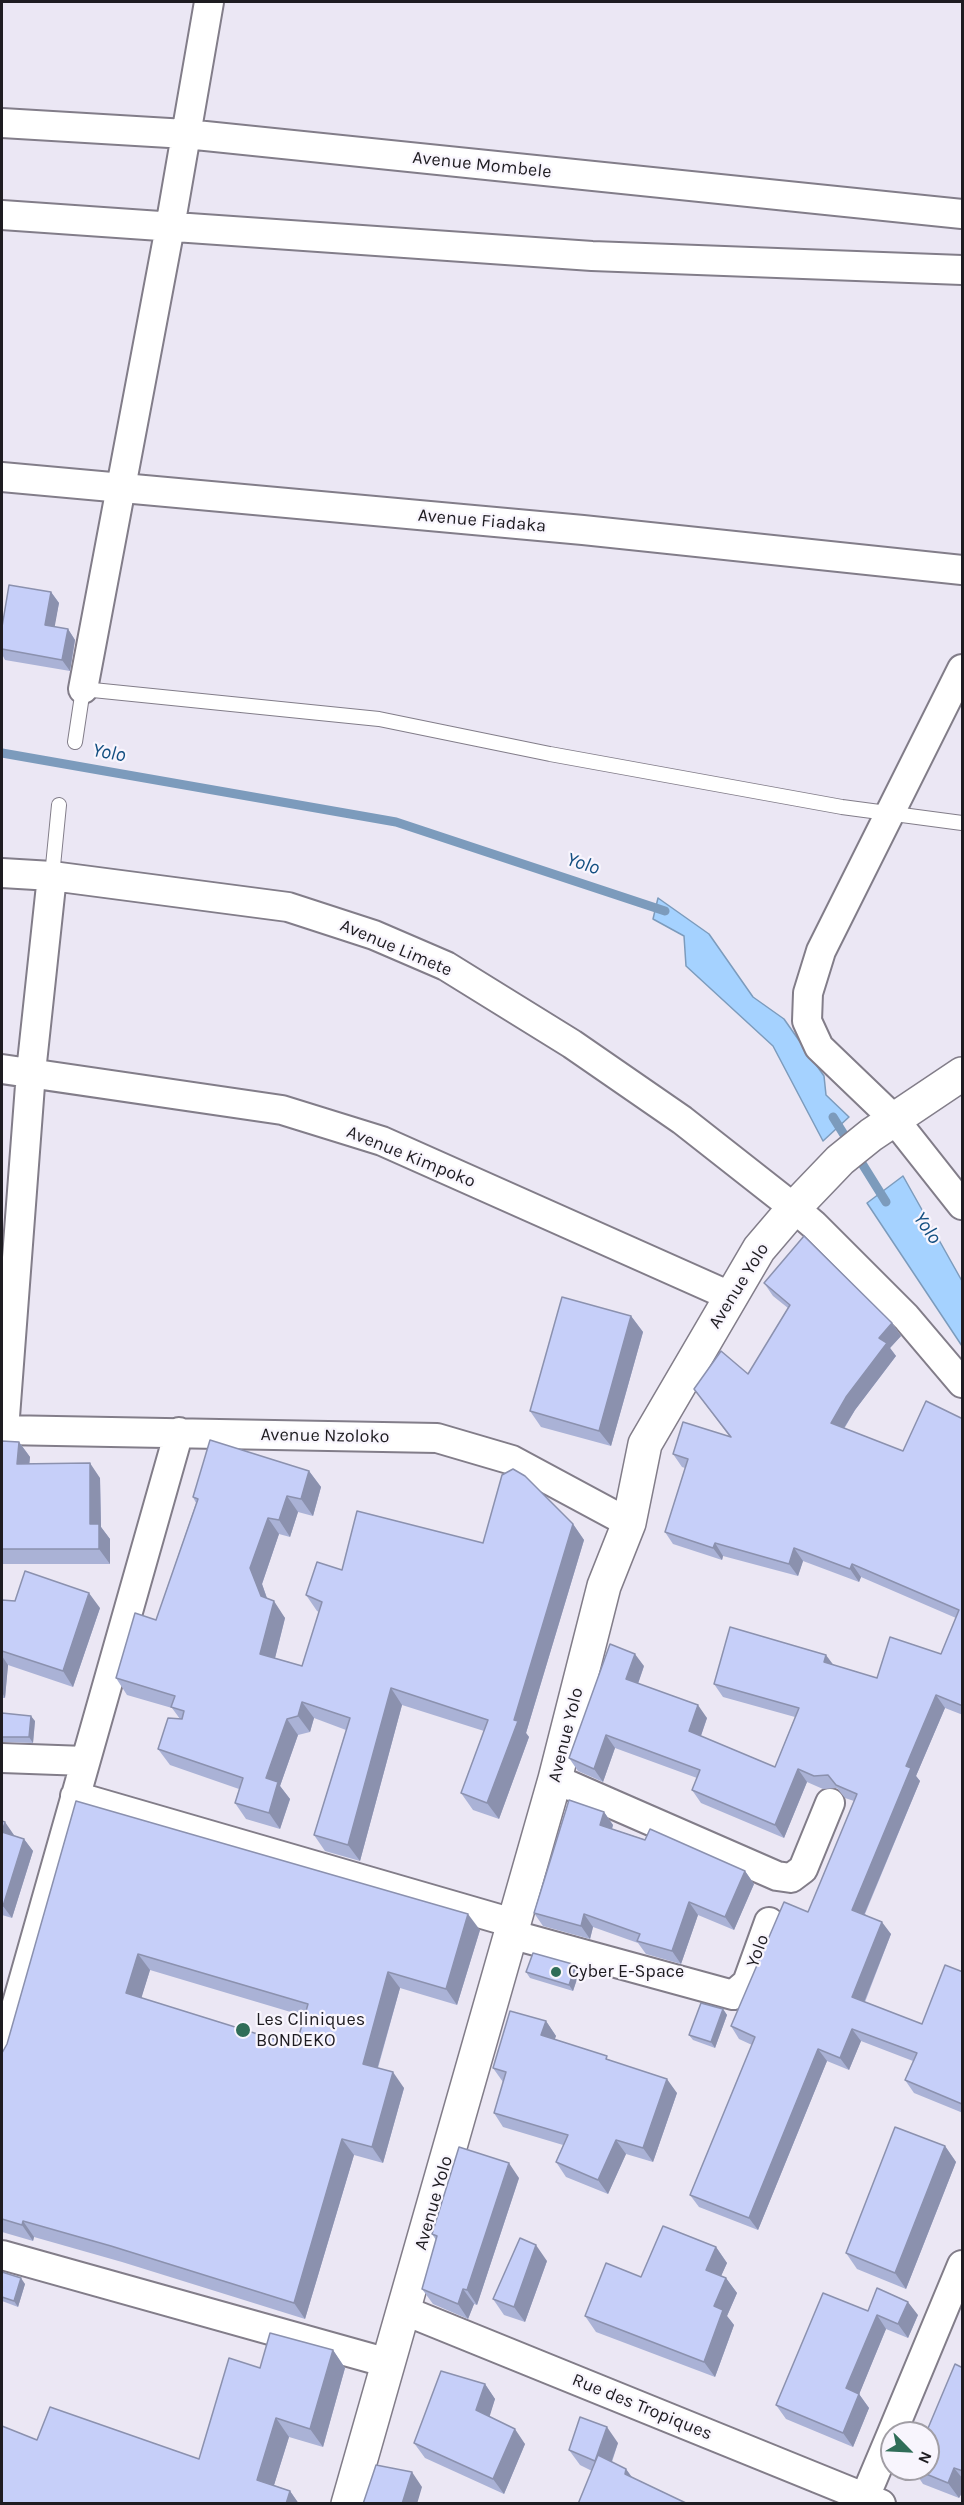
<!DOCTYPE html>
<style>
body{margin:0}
#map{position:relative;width:964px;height:2505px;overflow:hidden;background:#ebe7f4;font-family:Karla,sans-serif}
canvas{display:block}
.frame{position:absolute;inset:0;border:3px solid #1e1c21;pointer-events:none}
.north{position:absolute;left:880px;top:2421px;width:60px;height:60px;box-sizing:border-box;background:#f8f5fd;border:2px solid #a19ea5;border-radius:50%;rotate:114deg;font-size:16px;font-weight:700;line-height:24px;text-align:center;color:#1e1c21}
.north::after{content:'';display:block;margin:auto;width:21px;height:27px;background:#306d58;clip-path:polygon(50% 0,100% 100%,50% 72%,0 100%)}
</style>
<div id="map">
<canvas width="964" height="2505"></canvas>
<div class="frame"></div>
<div class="north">N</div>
</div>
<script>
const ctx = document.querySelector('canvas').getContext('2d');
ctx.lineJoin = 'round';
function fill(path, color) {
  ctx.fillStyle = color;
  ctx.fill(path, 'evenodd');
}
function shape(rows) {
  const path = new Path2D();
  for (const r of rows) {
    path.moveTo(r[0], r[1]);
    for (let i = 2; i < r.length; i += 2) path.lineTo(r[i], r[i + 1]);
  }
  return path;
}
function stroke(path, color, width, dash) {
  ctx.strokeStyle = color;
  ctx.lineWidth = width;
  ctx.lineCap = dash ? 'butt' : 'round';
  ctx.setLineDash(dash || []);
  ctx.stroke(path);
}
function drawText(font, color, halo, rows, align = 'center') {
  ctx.font = font + ' Karla,sans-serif';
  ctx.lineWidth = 4.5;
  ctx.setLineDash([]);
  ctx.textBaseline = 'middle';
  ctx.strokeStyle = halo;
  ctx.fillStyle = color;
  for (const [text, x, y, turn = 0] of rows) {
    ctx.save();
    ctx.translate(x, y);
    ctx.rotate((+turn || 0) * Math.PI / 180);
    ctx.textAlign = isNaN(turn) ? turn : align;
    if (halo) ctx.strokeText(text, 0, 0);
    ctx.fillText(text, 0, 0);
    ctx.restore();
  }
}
const water = shape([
 [658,898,709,934,753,997,784,1019,824,1076,826,1095,849,1117,823,1141,773,1046,686,966,684,936,653,919,658,898],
 [903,1176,962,1281,962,1346,867,1203,903,1176]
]);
fill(water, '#a5d2ff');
stroke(water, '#7c9bbc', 1.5);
stroke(shape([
 [2,753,396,822,665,911],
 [833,1117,886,1202]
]), '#7c9bbc', 9);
const lane = shape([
 [75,742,83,689,379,719,550,754,842,807,962,823],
 [52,876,59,805]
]);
const street = shape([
 [2,123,186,134,962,214],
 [2,215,592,256,962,270],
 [2,477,583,530,962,570],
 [962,669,821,951,808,993,807,1021,819,1047,894,1119,962,1205],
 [83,689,170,227,209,2],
 [2,873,52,876,288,907,374,935,446,966,572,1044,682,1120,794,1208,814,1225,906,1317,962,1383],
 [2,1069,282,1110,382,1141,730,1296],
 [2,1430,437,1438,512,1460,629,1523],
 [4,1430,31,1072,52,876],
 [2,1758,85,1761],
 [555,1779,777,1876,791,1878,803,1869,830,1803],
 [75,1796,513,1923],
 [510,1934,733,1995,747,1983,769,1922],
 [2,2056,179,1432],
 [2,2255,388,2363],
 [403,2310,881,2504],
 [892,2433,962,2265],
 [865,2497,892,2433]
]);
const secondary = shape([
 [348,2504,555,1779,604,1586,629,1523,645,1444,759,1249,794,1208,840,1160,871,1135,962,1074]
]);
stroke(lane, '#827d89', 16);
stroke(street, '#827d89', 32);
stroke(secondary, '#827d89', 36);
stroke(lane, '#fff', 14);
stroke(street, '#fff', 28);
stroke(secondary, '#fff', 33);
fill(shape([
 [51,592,59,603,54,627,68,629,75,640,70,671,5,660,2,654,2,627],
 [764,1283,892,1323,901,1336,890,1348,896,1356,855,1410,844,1429,903,1451,963,1419,963,1715,945,1708,916,1776,920,1781,865,1914,891,1934,865,2002,922,2024,963,1972,963,2113,914,2093,905,2080,913,2061,861,2041,849,2070,827,2061,758,2230,699,2207,690,2195,752,2045,739,2039,731,2026,808,1912,854,1801,845,1798,837,1788,823,1789,807,1782,784,1838,701,1803,692,1790,697,1778,615,1748,603,1782,578,1771,569,1758,644,1666,638,1684,707,1718,701,1736,775,1767,795,1717,723,1697,714,1684,833,1665,877,1678,941,1654,956,1618,861,1577,859,1582,803,1561,798,1576,723,1556,722,1560,673,1544,665,1532,685,1468,682,1467,673,1454,729,1436,694,1389,748,1374,788,1308,773,1296],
 [631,1316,643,1332,611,1446,541,1427,530,1411],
 [2,1441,19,1442,30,1457,29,1464,100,1478,101,1527,110,1539,110,1564,2,1564],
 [309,1471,321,1487,313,1516,298,1512,290,1537,279,1534,262,1584,267,1598,285,1618,275,1658,302,1666,319,1612,317,1611,306,1595,342,1570,483,1543,573,1524,584,1540,526,1733,529,1737,499,1819,473,1810,461,1793,484,1731,402,1705,360,1861,325,1851,314,1835,346,1730,314,1718,310,1732,298,1735,280,1786,290,1799,280,1829,246,1819,235,1803,239,1789,170,1765,158,1749,180,1719,172,1708,127,1695,116,1678,156,1620,196,1503,193,1497],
 [2,1600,100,1608,73,1687,8,1665,5,1698,2,1698],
 [2,1713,35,1721,33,1743,2,1742],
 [76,1801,480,1930,457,2005,400,1988,378,2068,404,2088,383,2163,354,2155,305,2319,122,2262,34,2237,33,2241,2,2232,2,2053,7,2044],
 [150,1970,304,2016,296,2046,141,1998],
 [604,1812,613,1825,612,1829,745,1871,754,1884,734,1930,698,1915,681,1964,646,1954,638,1943,593,1927,590,1939,543,1926,534,1913],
 [2,1821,13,1835,24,1839,33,1851,12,1918,2,1915],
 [576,1965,580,1970,573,1991,530,1978,526,1972],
 [723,2009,727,2015,715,2048,693,2040,689,2035],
 [546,2021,556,2036,554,2039,610,2060,677,2093,653,2162,626,2154,608,2194,566,2177,556,2162,563,2145,503,2127,494,2113,503,2082,493,2068],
 [945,2146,956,2162,906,2289,857,2269,846,2253],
 [519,2178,477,2305,474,2304,468,2319,433,2304,422,2289,436,2240,432,2234],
 [716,2247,727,2263,721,2276,726,2278,737,2293,727,2316,734,2325,715,2377,596,2332,585,2316,641,2277],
 [547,2261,525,2322,504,2315,493,2299],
 [2,2272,25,2284,18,2307,2,2301],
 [868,2311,918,2315,908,2338,886,2329,859,2394,869,2408,853,2447,786,2419,776,2405],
 [333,2350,345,2368,323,2447,289,2437,274,2485,290,2491,299,2504,2,2504,37,2440,199,2459,260,2368],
 [963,2368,963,2491,959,2498,923,2484,913,2469,928,2469],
 [485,2384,495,2399,489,2416,525,2444,504,2494,425,2458,414,2443],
 [618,2443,612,2462,626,2469,632,2477,592,2471,580,2465,569,2450]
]), '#aab2d6');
fill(shape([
 [51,592,59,603,53,636,45,625],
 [68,629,75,640,70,671,62,660],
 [631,1316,643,1332,611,1446,599,1431],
 [892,1323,901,1336,890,1348,896,1356,855,1410,839,1436,831,1423,879,1338],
 [19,1442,30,1457,28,1479,17,1464],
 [90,1463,100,1478,101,1527,110,1539,110,1564,99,1549,90,1524],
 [309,1471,321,1487,313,1516,301,1499],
 [287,1496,298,1512,290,1537,279,1520],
 [268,1518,279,1534,262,1584,271,1610,274,1601,285,1618,272,1670,260,1654,261,1596,250,1568],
 [573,1524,584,1540,526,1733,529,1737,499,1819,487,1803,514,1720],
 [715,1543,723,1556,722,1560,713,1548],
 [794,1548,803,1561,798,1576,789,1564],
 [852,1564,861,1577,859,1582,850,1569],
 [89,1593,100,1608,73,1687,63,1671],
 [635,1654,644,1666,635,1692,626,1679],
 [826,1655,835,1667,824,1662],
 [2,1656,8,1665,5,1698,2,1692],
 [391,1688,402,1705,360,1861,348,1845],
 [936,1695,945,1708,916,1776,920,1781,861,1922,852,1910,906,1766],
 [302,1702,314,1718,310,1732,298,1716],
 [698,1705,707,1718,698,1744,689,1731],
 [31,1716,35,1721,33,1743,29,1737],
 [287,1719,298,1735,280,1786,290,1799,280,1829,269,1813,266,1778],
 [606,1735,615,1748,603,1782,594,1769],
 [798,1769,807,1782,784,1838,775,1825],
 [604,1812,613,1825,609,1838,600,1825],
 [5,1822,14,1835,11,1845,2,1832],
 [24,1839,33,1851,12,1918,3,1906],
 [745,1871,754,1884,734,1930,725,1917],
 [689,1902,698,1915,681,1964,672,1951],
 [468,1914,480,1930,457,2005,446,1989],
 [584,1914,593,1927,590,1939,581,1926],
 [882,1922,891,1934,861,2010,852,1997],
 [138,1954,150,1970,138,2009,126,1993],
 [576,1965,580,1970,573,1991,569,1985],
 [388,1972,400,1988,374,2080,363,2064],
 [723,2009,727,2015,715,2048,711,2042],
 [546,2021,556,2036,551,2050,541,2035],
 [852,2029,861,2041,849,2070,840,2058],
 [818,2049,827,2061,758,2230,749,2218],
 [393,2072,404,2088,383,2163,372,2147],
 [667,2079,677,2093,653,2162,643,2148],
 [342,2139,354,2155,305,2319,294,2303],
 [616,2140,626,2154,608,2194,598,2180],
 [945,2146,956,2162,906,2289,895,2273],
 [509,2163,519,2178,477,2305,467,2290],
 [23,2221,34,2237,33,2241,22,2225],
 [536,2245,547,2261,525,2322,514,2307],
 [716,2247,727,2263,717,2285,706,2270],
 [21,2278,25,2284,18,2307,14,2301],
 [726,2278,737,2293,727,2316,734,2325,715,2377,704,2362,714,2306],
 [463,2289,474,2304,468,2319,458,2304],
 [908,2302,918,2315,908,2338,898,2324],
 [877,2315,886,2329,856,2402,846,2388],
 [333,2350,345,2368,323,2447,310,2429],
 [485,2384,495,2399,487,2425,476,2410],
 [859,2394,869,2408,853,2447,843,2433],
 [276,2418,289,2437,270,2498,257,2480],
 [607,2427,618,2443,606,2477,595,2461],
 [515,2429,525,2444,504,2494,493,2479],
 [954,2468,963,2479,963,2491,959,2498,948,2483],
 [626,2469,637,2485,625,2474],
 [412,2472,422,2487,417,2504,402,2504],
 [290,2491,299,2504,286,2504]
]), '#8b91ae');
const building = shape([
 [9,585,51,592,45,625,68,629,62,660,2,649,2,627,9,585],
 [804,1236,892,1323,879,1338,887,1343,846,1397,831,1423,903,1451,926,1401,963,1419,963,1706,936,1695,906,1766,911,1768,852,1910,882,1922,852,1997,922,2024,945,1965,963,1972,963,2102,962,2104,905,2080,917,2053,852,2029,840,2058,818,2049,749,2218,690,2195,755,2037,731,2026,784,1902,808,1912,857,1794,836,1785,828,1775,814,1776,798,1769,775,1825,692,1790,700,1770,606,1735,594,1769,569,1758,610,1644,635,1654,626,1679,698,1705,689,1731,775,1767,799,1708,714,1684,730,1627,826,1655,824,1662,877,1678,890,1637,941,1654,959,1610,852,1564,850,1569,794,1548,789,1564,715,1543,713,1548,665,1532,688,1459,673,1454,683,1422,731,1437,694,1389,721,1351,748,1374,790,1305,764,1283,804,1236],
 [562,1297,631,1316,599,1431,530,1411,562,1297],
 [210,1440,309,1471,301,1499,287,1496,279,1520,268,1518,250,1568,261,1596,274,1601,260,1654,302,1666,322,1602,306,1595,317,1562,342,1570,357,1511,483,1543,502,1475,513,1469,525,1476,573,1524,514,1720,518,1721,487,1803,461,1793,488,1720,391,1688,348,1845,314,1835,350,1718,302,1702,298,1716,287,1719,266,1778,278,1782,269,1813,235,1803,243,1778,158,1749,168,1718,182,1719,184,1711,171,1707,175,1696,116,1678,135,1613,156,1620,198,1499,193,1497,210,1440],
 [2,1441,19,1442,17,1464,90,1463,90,1524,99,1524,99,1549,2,1549,2,1441],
 [25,1571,89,1593,63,1671,2,1651,2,1600,15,1601,25,1571],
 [2,1713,31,1716,29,1737,2,1737,2,1713],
 [569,1800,604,1812,600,1825,645,1840,650,1829,745,1871,725,1917,689,1902,672,1951,637,1941,640,1934,584,1914,581,1926,534,1913,569,1800],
 [76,1801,468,1914,446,1989,388,1972,363,2064,393,2072,372,2147,342,2139,294,2303,111,2246,23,2221,22,2225,2,2219,2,2053,7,2044,76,1801],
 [138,1954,308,2004,296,2046,126,1993,138,1954],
 [2,1821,5,1822,2,1832,24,1839,3,1906,2,1905,2,1821],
 [533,1953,576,1965,569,1985,526,1972,533,1953],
 [701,2003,723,2009,711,2042,689,2035,701,2003],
 [510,2011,546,2021,541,2035,607,2056,606,2059,667,2079,643,2148,616,2140,598,2180,556,2162,568,2135,494,2113,506,2072,493,2068,510,2011],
 [895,2127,945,2146,895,2273,846,2253,895,2127],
 [459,2147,509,2163,467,2290,463,2289,458,2304,422,2289,437,2236,432,2234,459,2147],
 [663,2226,716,2247,706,2270,726,2278,714,2306,723,2310,704,2362,585,2316,606,2263,641,2277,663,2226],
 [520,2238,536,2245,514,2307,493,2299,520,2238],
 [2,2272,21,2278,14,2301,2,2297,2,2272],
 [877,2288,908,2302,898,2324,877,2315,846,2388,859,2394,843,2433,776,2405,823,2293,868,2311,877,2288],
 [270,2333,333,2350,310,2429,276,2418,257,2480,290,2491,286,2504,2,2504,2,2426,37,2440,50,2407,199,2459,229,2358,260,2368,270,2333],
 [955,2364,963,2368,963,2471,954,2468,948,2483,914,2469,928,2469,928,2433,926,2433,955,2364],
 [441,2371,485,2384,476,2410,515,2429,493,2479,414,2443,441,2371],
 [580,2417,607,2427,595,2461,569,2450,580,2417],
 [598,2455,626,2469,625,2474,688,2504,578,2504,598,2455],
 [376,2465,412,2472,402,2504,363,2504,376,2465]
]);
fill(building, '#c6cff9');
stroke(building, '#8b91ae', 1.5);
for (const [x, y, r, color] of [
 [556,1972,6,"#306d58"],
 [243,2030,8,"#306d58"]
]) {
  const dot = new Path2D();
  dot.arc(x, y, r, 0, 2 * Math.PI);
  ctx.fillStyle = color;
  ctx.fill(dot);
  stroke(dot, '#f8f5fd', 2);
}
drawText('18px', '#1e1c21', '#f8f5fd', [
 ["Avenue Mombele",482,165,6],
 ["Avenue Fiadaka",482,521,5],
 ["Avenue Limete",396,948,23],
 ["Avenue Kimpoko",411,1157,22],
 ["Avenue Yolo",739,1286,-58],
 ["Avenue Nzoloko",325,1436,1],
 ["Avenue Yolo",566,1735,-76],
 ["Yolo",758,1951,-70],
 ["Avenue Yolo",434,2203,-74],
 ["Rue des Tropiques",642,2407,22]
]);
drawText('18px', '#1e1c21', '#f8f5fd', [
 ["Cyber E-Space",568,1972],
 ["Les Cliniques",256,2020],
 ["BONDEKO",256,2041]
], 'left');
drawText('italic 20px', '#134f81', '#f8f5fd', [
 ["Yolo",109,753,10],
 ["Yolo",583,864,18],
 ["Yolo",927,1228,55]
]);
</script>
